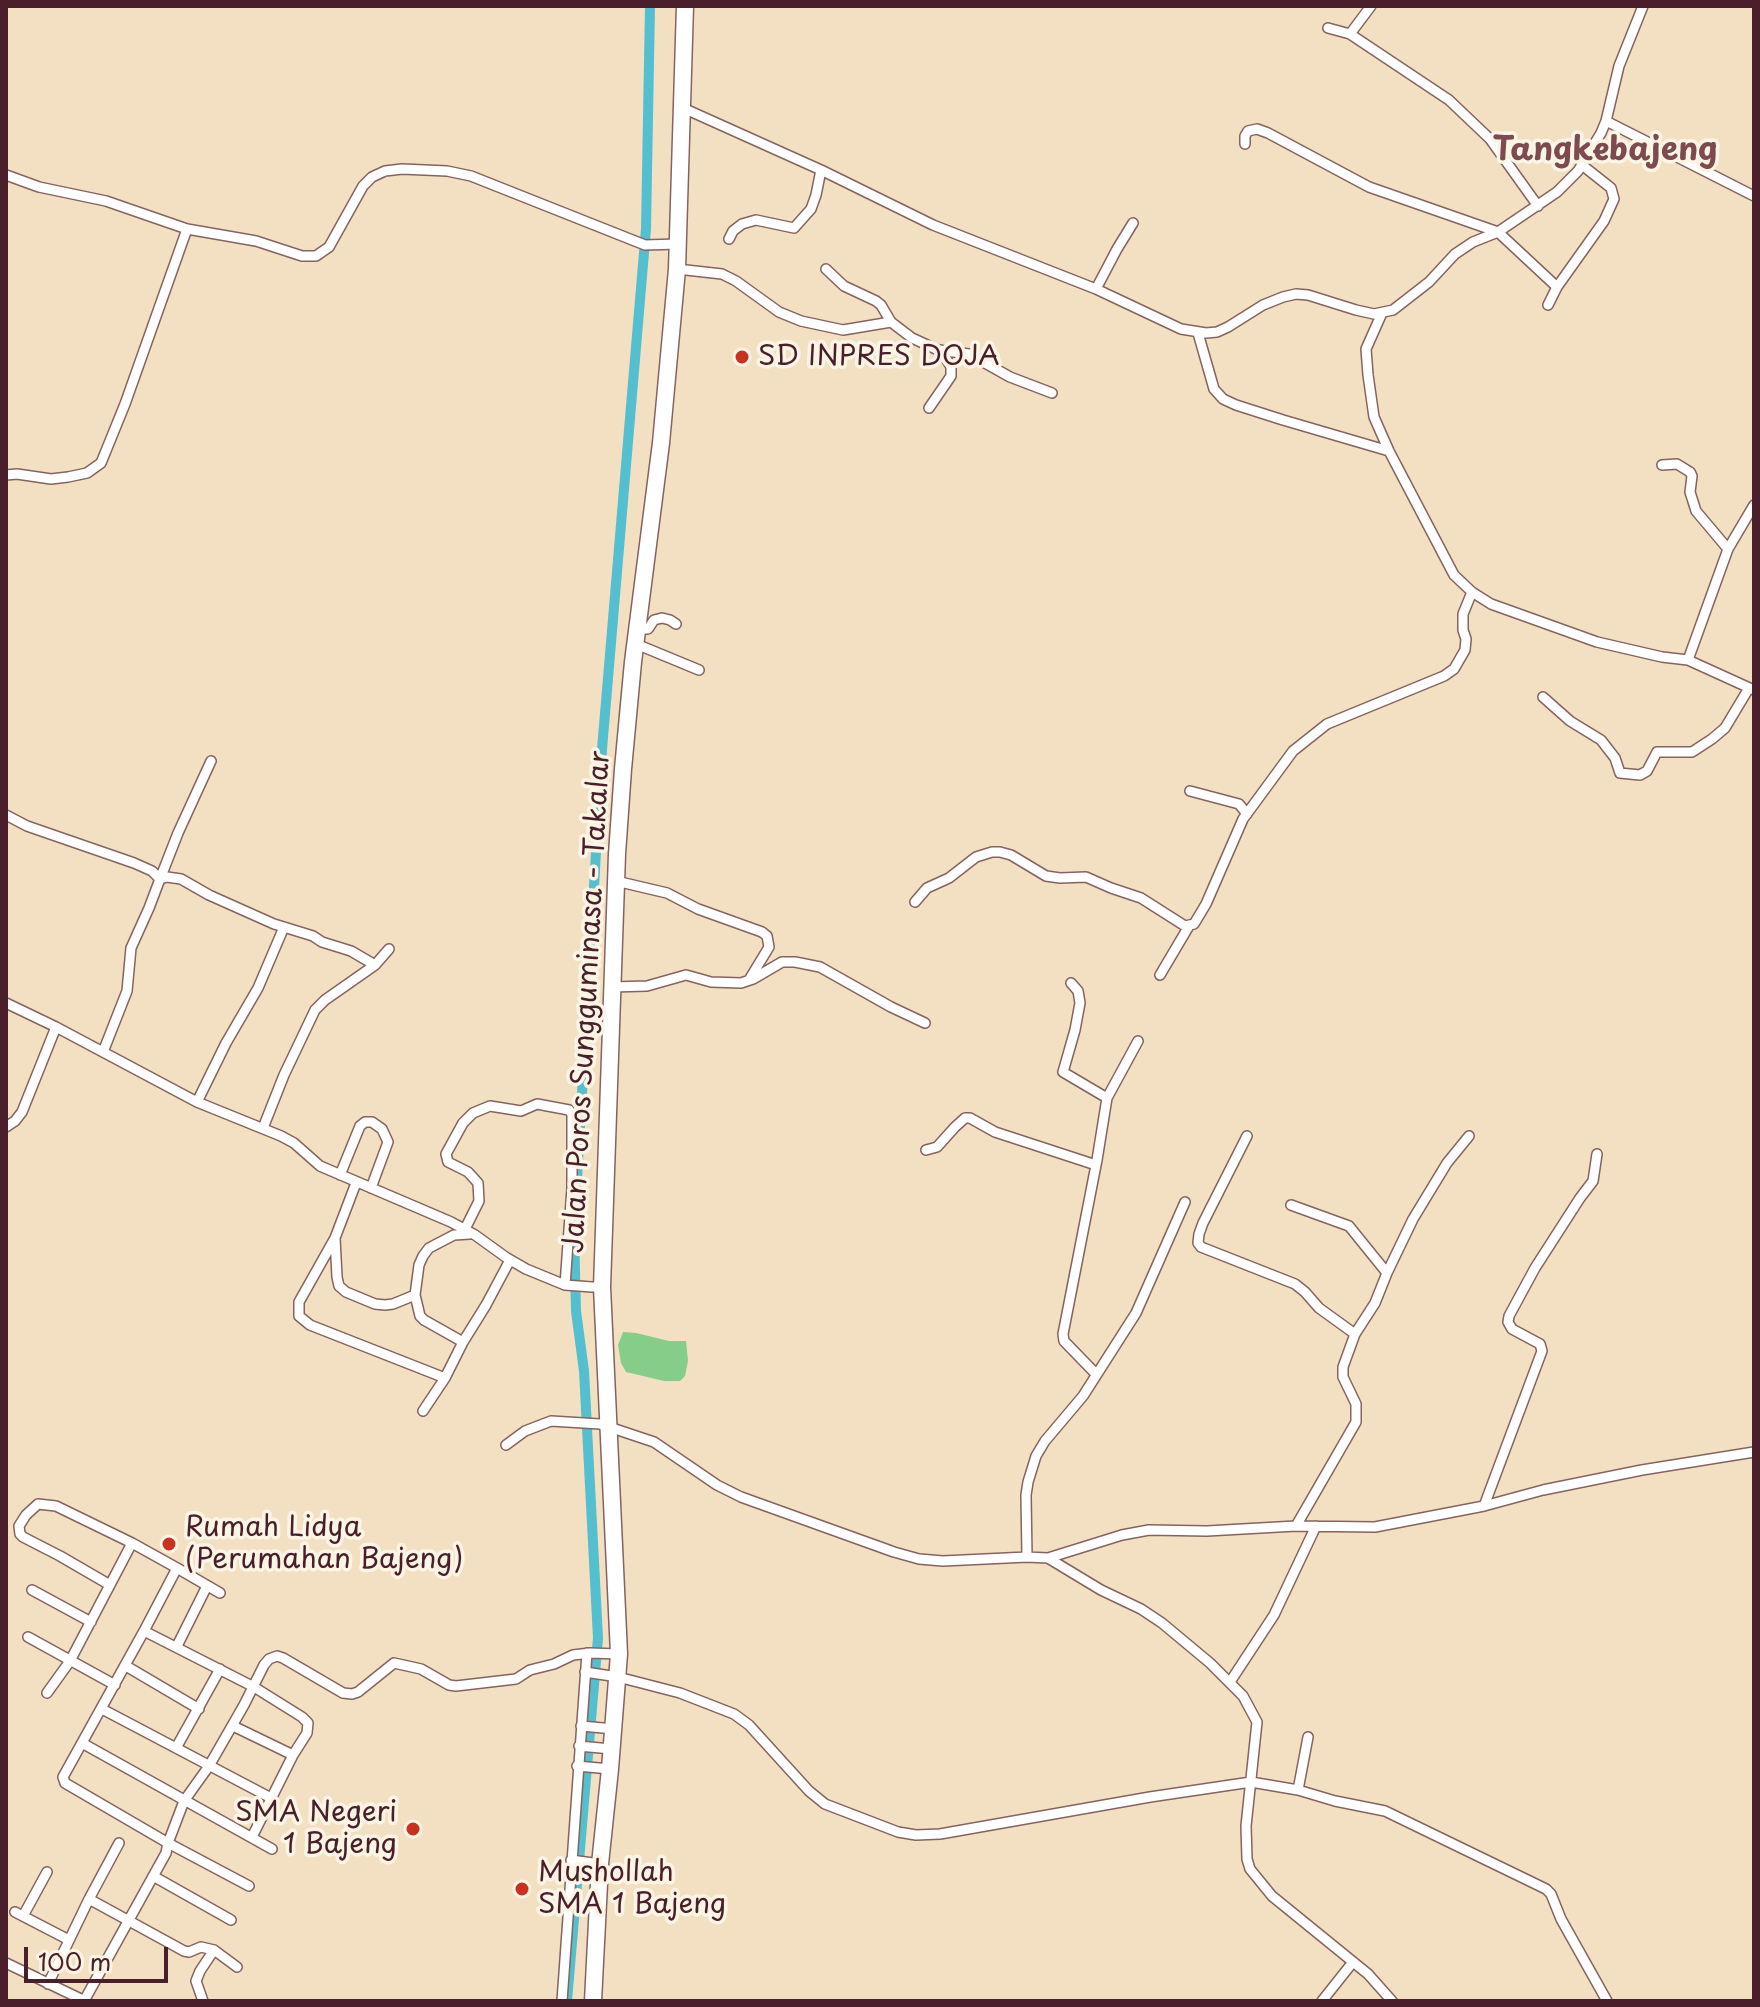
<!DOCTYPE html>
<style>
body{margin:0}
#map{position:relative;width:1760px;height:2007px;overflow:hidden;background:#f3e0c2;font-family:"Playpen Sans",sans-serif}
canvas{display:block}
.frame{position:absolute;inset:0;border:8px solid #4a1f2b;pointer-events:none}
.scale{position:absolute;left:24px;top:1947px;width:144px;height:36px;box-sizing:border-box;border:4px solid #4a1f2b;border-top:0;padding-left:10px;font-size:24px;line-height:28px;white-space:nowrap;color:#4a1f2b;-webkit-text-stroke:6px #fcf5e5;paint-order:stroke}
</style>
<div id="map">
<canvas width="1760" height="2007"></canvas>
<div class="frame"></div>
<div class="scale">100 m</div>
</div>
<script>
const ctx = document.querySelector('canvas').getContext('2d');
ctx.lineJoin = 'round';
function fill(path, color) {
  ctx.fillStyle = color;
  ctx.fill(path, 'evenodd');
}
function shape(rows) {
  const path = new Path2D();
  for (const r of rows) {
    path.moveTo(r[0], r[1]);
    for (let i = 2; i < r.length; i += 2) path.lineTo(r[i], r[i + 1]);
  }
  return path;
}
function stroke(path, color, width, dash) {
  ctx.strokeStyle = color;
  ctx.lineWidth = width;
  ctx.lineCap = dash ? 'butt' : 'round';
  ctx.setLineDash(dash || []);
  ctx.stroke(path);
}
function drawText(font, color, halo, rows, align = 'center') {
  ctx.font = font + ' "Playpen Sans",sans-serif';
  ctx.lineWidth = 7;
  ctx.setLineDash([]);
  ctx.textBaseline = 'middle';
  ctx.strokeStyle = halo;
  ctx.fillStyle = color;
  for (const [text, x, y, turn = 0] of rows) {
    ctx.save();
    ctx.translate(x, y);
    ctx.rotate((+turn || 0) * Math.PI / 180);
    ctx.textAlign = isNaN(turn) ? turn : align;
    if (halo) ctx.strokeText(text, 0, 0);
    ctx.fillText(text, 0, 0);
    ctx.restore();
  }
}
fill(shape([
 [623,1332,636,1333,669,1341,686,1341,688,1361,685,1376,680,1381,664,1381,626,1372,621,1363,618,1345]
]), '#85cd88');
stroke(shape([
 [567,2001,598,1638,584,1371,576,1311,574,1231,602,749,646,229,650,6]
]), '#54bfcf', 10);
const minor = shape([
 [1328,28,1350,34,1449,100,1490,139,1538,206],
 [1350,34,1371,6],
 [683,108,821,170,933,225,1096,289,1181,329,1206,333,1217,332,1228,327,1263,305,1283,297,1296,294,1308,295,1356,310,1374,314,1393,310,1429,282,1455,254,1473,242,1498,232,1557,192,1578,171,1601,133,1606,121,1619,66,1643,6],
 [1606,121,1754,196],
 [1245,144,1245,136,1248,131,1257,129,1268,133,1369,187,1498,232,1557,287],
 [6,175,39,187,106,201,187,229,256,241,302,256,316,256,329,247,363,186,372,177,385,171,402,169,447,171,471,176,645,245,678,244],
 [729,239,733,231,742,224,756,220,794,228,811,209,816,195,821,170],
 [677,269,722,274,736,281,779,312,801,321,843,330,891,322,912,338,938,350,969,354,1010,377,1052,393],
 [826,269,844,286,876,301,881,305,891,322],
 [1096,289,1117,249,1133,223],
 [1548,305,1557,287,1604,221,1614,199,1611,188,1582,165],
 [1382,313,1366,349,1368,375,1374,417,1389,451,1454,575,1472,592,1491,604,1597,642,1662,657,1688,660,1754,690],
 [1198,333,1214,389,1223,399,1236,405,1283,420,1389,451],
 [929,408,951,376,951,367,941,350],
 [1662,465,1677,464,1690,472,1692,476,1690,492,1696,511,1728,549],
 [6,475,17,474,51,479,68,477,87,473,101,463,125,404,187,229],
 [638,629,648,629,654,620,662,618,670,620,676,624],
 [636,644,699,670],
 [1688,660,1728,549,1754,505],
 [1543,697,1570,721,1601,740,1615,758,1620,773,1640,775,1647,771,1657,752,1692,752,1712,739,1725,728,1749,688],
 [1190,791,1239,804,1247,814],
 [6,815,27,826,134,863,152,871,160,879,178,833,211,761],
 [616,881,667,893,698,909,762,932,767,936,769,947,749,980],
 [915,902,927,888,949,878,976,857,992,852,1000,852,1011,855,1046,876,1060,878,1086,877,1111,888,1141,898,1185,926,1194,924,1206,904,1243,819,1293,751,1327,724,1444,676,1454,669,1465,650,1466,639,1463,630,1463,614,1472,592],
 [375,965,389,949],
 [1160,975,1189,926],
 [1071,983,1078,991,1080,1003,1075,1030,1063,1072,1107,1098,1097,1160,1063,1334,1064,1341,1096,1374],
 [612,987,647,986,686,975,711,982,741,983,753,979,782,962,795,962,820,967,891,1007,925,1023],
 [6,1003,56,1027,197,1102,281,1136,294,1143,320,1166,451,1222,475,1235,507,1258,526,1269,565,1285,592,1287,602,1287],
 [103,1052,127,991,131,948,149,908,160,879,167,877,181,879,209,895,274,924,313,936,322,942,351,951,375,965,325,1000,315,1010,284,1075,263,1128],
 [1107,1098,1138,1041],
 [197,1102,226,1043,258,988,284,927],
 [6,1127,15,1121,22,1112,56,1027],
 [1247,1136,1203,1223,1199,1234,1198,1243,1201,1247,1295,1284,1305,1292,1319,1308,1355,1334],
 [926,1150,937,1147,955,1127,965,1118,970,1118,995,1132,1096,1165],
 [340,1175,360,1126,365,1122,372,1122,382,1129,388,1142,371,1188],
 [356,1183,335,1238,299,1302,299,1316,310,1325,445,1378],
 [1291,1205,1349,1226,1387,1273],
 [465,1229,479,1201,478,1183,468,1172,448,1162,446,1154,463,1123,473,1113,490,1106,521,1111,537,1104,569,1110,572,1114,572,1188,565,1285],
 [335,1238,337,1277,339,1286,346,1292,375,1304,385,1305,393,1304,415,1295],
 [463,1342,486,1305,510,1260],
 [423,1411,445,1378,463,1342,424,1320,420,1316,415,1295,419,1265,423,1256,429,1248,454,1235,470,1234],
 [506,1445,525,1431,551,1421,600,1424,654,1442,717,1485,741,1497,894,1552,919,1559,943,1561,1027,1557,1048,1558,1122,1535,1149,1530,1207,1531,1296,1526,1375,1527,1484,1506,1543,1490,1642,1470,1754,1452],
 [1484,1506,1542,1351,1540,1344,1512,1329,1508,1322,1509,1316,1535,1268,1580,1198,1593,1181,1597,1154],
 [1296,1526,1356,1422,1356,1404,1343,1377,1343,1367,1355,1334,1375,1303,1387,1273,1413,1219,1447,1163,1469,1136],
 [1027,1557,1026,1495,1028,1482,1036,1456,1045,1441,1083,1396,1136,1313,1185,1202],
 [1048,1558,1101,1590,1141,1609,1162,1623,1210,1663,1243,1696,1257,1722,1246,1826,1247,1859,1250,1869,1272,1896,1368,1974,1392,2001],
 [110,1585,60,1556,23,1537,20,1534,19,1526,26,1515,38,1504,56,1506,132,1543,177,1568],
 [32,1590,91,1622],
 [144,1631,177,1568,220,1593],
 [28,1637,115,1685],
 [177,1646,207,1586],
 [126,1666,199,1709],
 [585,1672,618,1677,680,1693,734,1714,749,1725,809,1791,825,1804,898,1832,916,1835,940,1834,1150,1797,1251,1782,1298,1790,1335,1801,1385,1811,1546,1889,1551,1894,1561,1919,1607,2001],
 [1230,1682,1274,1615,1316,1526],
 [47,1693,70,1661,132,1543],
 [102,1709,271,1798],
 [233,1726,293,1755,252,1837],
 [581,1726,614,1729],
 [82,1743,272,1849],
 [579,1746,611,1749],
 [176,1748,220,1669],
 [577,1766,610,1769],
 [1298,1790,1308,1737],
 [571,1860,600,1864],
 [153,1876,231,1920],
 [249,1886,168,1843,65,1783,63,1777,144,1631,254,1687,302,1717,308,1723,307,1733,293,1755],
 [89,1899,119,1843],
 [15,1912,69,1940],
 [23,1916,47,1872],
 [6,1963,85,2001],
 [48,1984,89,1899,184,1951,189,1952,201,1947,214,1950,237,1967],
 [84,2001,166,1853,168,1843,184,1801,209,1766,244,1705,264,1665,269,1659,277,1656,283,1658,343,1693,352,1694,358,1692,394,1663,421,1669,449,1685,456,1686,516,1679,530,1670,554,1664,573,1655,590,1653,619,1654],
 [203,2001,196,1981,200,1971,214,1950],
 [562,2001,587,1653],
 [1322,2001,1353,1962]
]);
const trunk = shape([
 [593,2001,600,1864,610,1769,619,1654,602,1287,617,854,623,769,633,662,661,443,677,269,685,6]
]);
stroke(minor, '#856360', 12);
stroke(trunk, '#856360', 19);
stroke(minor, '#fff', 9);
stroke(trunk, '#fff', 16);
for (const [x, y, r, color] of [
 [742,357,8,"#c8321e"],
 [169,1544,8,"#c8321e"],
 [413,1829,8,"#c8321e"],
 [522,1889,8,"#c8321e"]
]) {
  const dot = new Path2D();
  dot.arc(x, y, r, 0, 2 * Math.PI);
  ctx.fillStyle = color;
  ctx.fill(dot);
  stroke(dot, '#fcf5e5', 3);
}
drawText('28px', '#4a1f2b', '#fcf5e5', [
 ["SD INPRES DOJA",758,357],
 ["Rumah Lidya",185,1528],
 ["(Perumahan Bajeng)",185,1560],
 ["SMA Negeri",397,1813,"right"],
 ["1 Bajeng",397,1845,"right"],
 ["Mushollah",538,1873],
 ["SMA 1 Bajeng",538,1905]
], 'left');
drawText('28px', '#4a1f2b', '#fcf5e5', [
 ["Jalan Poros Sungguminasa - Takalar",588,1002,-87]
]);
drawText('bold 32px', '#7d4a4f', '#fcf5e5', [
 ["Tangkebajeng",1605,151]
]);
</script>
